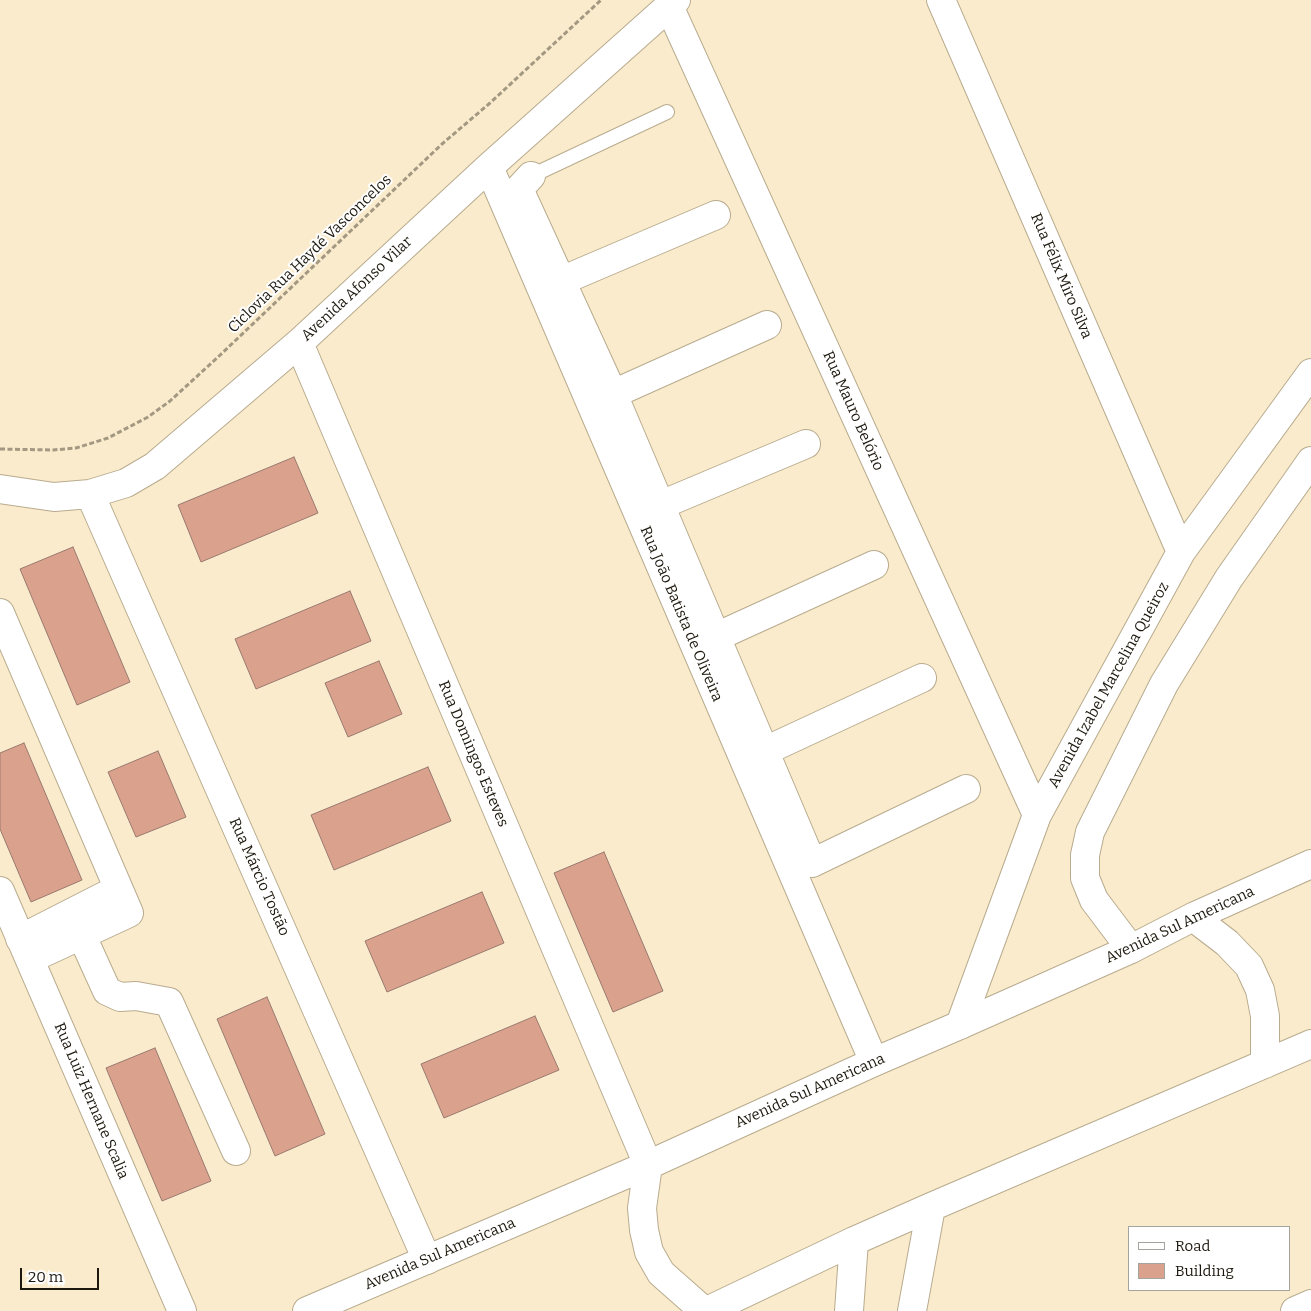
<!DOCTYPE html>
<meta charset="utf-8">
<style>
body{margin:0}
#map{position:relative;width:1311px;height:1311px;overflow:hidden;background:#faebcc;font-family:Bitter,serif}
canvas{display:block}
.legend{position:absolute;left:1128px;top:1226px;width:162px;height:65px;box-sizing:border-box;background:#fff;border:1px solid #a5a39e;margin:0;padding:6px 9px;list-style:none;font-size:15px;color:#1d180d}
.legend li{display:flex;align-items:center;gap:10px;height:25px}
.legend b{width:25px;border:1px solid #a5a39e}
.scale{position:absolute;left:20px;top:1268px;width:79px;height:22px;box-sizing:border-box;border:2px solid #1d180d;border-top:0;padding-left:6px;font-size:15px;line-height:18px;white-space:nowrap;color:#1d180d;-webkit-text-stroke:4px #fff;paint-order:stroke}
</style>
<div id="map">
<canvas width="1311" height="1311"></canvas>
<ul class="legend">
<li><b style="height:6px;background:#fff"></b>Road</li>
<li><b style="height:14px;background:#daa28d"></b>Building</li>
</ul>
<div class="scale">20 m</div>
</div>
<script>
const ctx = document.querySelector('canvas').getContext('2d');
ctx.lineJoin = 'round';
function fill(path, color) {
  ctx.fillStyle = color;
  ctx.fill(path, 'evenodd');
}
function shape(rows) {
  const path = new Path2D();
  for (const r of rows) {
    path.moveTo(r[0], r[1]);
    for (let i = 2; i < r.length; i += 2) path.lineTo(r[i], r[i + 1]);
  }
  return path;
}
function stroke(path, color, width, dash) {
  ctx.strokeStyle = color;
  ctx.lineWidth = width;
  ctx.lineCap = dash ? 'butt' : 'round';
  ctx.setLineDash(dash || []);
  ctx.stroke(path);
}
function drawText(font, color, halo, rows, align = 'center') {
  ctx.font = font + ' Bitter,serif';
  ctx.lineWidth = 4;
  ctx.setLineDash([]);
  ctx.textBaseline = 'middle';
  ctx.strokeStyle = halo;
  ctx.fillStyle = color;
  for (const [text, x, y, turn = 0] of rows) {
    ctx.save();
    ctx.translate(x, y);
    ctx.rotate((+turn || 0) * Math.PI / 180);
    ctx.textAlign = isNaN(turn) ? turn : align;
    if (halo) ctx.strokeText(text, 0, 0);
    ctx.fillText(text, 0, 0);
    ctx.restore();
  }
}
const building = shape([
 [294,457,318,513,201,562,178,505,294,457],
 [73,547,130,682,77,705,20,569,73,547],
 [350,591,371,641,256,689,235,639,350,591],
 [379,661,402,714,348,737,325,683,379,661],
 [24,743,82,880,31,902,0,829,0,753,24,743],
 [158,751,186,817,136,837,108,772,158,751],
 [428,767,451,821,334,870,311,815,428,767],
 [604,852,663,991,613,1012,554,873,604,852],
 [482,892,504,943,387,992,365,941,482,892],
 [267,997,325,1134,275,1156,217,1019,267,997],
 [535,1016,559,1070,444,1118,421,1064,535,1016],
 [155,1048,211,1181,162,1201,106,1068,155,1048]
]);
fill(building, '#daa28d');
stroke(building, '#99796e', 1);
const lane = shape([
 [531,176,667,112]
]);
const street = shape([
 [941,0,1181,552],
 [669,6,1037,815],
 [489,167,874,1062],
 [531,176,519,189,613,394,812,863,966,789],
 [561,281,716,215],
 [299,343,648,1165],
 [613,394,767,325],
 [0,489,54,497,90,494,126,483,155,466,299,343,489,167,676,0],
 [90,494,427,1260],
 [661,505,806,444],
 [0,613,129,913,30,959],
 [716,637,874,565],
 [765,751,922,678],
 [0,891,182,1311],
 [82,936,107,991,120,997,136,996,169,1002,236,1151],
 [20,939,118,889],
 [1131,949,1094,900,1085,878,1085,855,1090,832,1164,684,1229,578,1311,461],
 [960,1025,1037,815,1181,552,1311,373],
 [1295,1311,1311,1304]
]);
const secondary = shape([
 [1193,917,1227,943,1249,966,1260,990,1265,1016,1265,1064],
 [648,1165,642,1208,644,1230,649,1252,661,1273,704,1311],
 [307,1311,648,1165,874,1062,960,1025,1131,949,1193,917,1311,864],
 [707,1311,854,1241,931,1207,1311,1044],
 [849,1311,854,1241],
 [912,1311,931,1207]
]);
stroke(lane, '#b8ab8e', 16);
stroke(street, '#b8ab8e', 30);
stroke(secondary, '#b8ab8e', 30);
stroke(shape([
 [0,449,53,450,76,448,108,438,148,417,170,401,217,358,442,144,490,103,601,0]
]), '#a39881', 3, [5, 2.5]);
stroke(lane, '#fff', 14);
stroke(street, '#fff', 28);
stroke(secondary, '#fff', 28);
drawText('15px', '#1d180d', '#fff', [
 ["Ciclovia Rua Haydé Vasconcelos",310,254,-44],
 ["Rua Félix Miro Silva",1061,276,67],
 ["Avenida Afonso Vilar",357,289,-43],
 ["Rua Mauro Belório",853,411,66],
 ["Rua João Batista de Oliveira",681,614,67],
 ["Avenida Izabel Marcelina Queiroz",1109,685,-61],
 ["Rua Domingos Esteves",473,754,67],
 ["Rua Márcio Tostão",259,877,66],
 ["Avenida Sul Americana",1180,925,-25],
 ["Avenida Sul Americana",810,1091,-24],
 ["Rua Luiz Hernane Scalia",91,1101,67],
 ["Avenida Sul Americana",440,1254,-23]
]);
</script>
